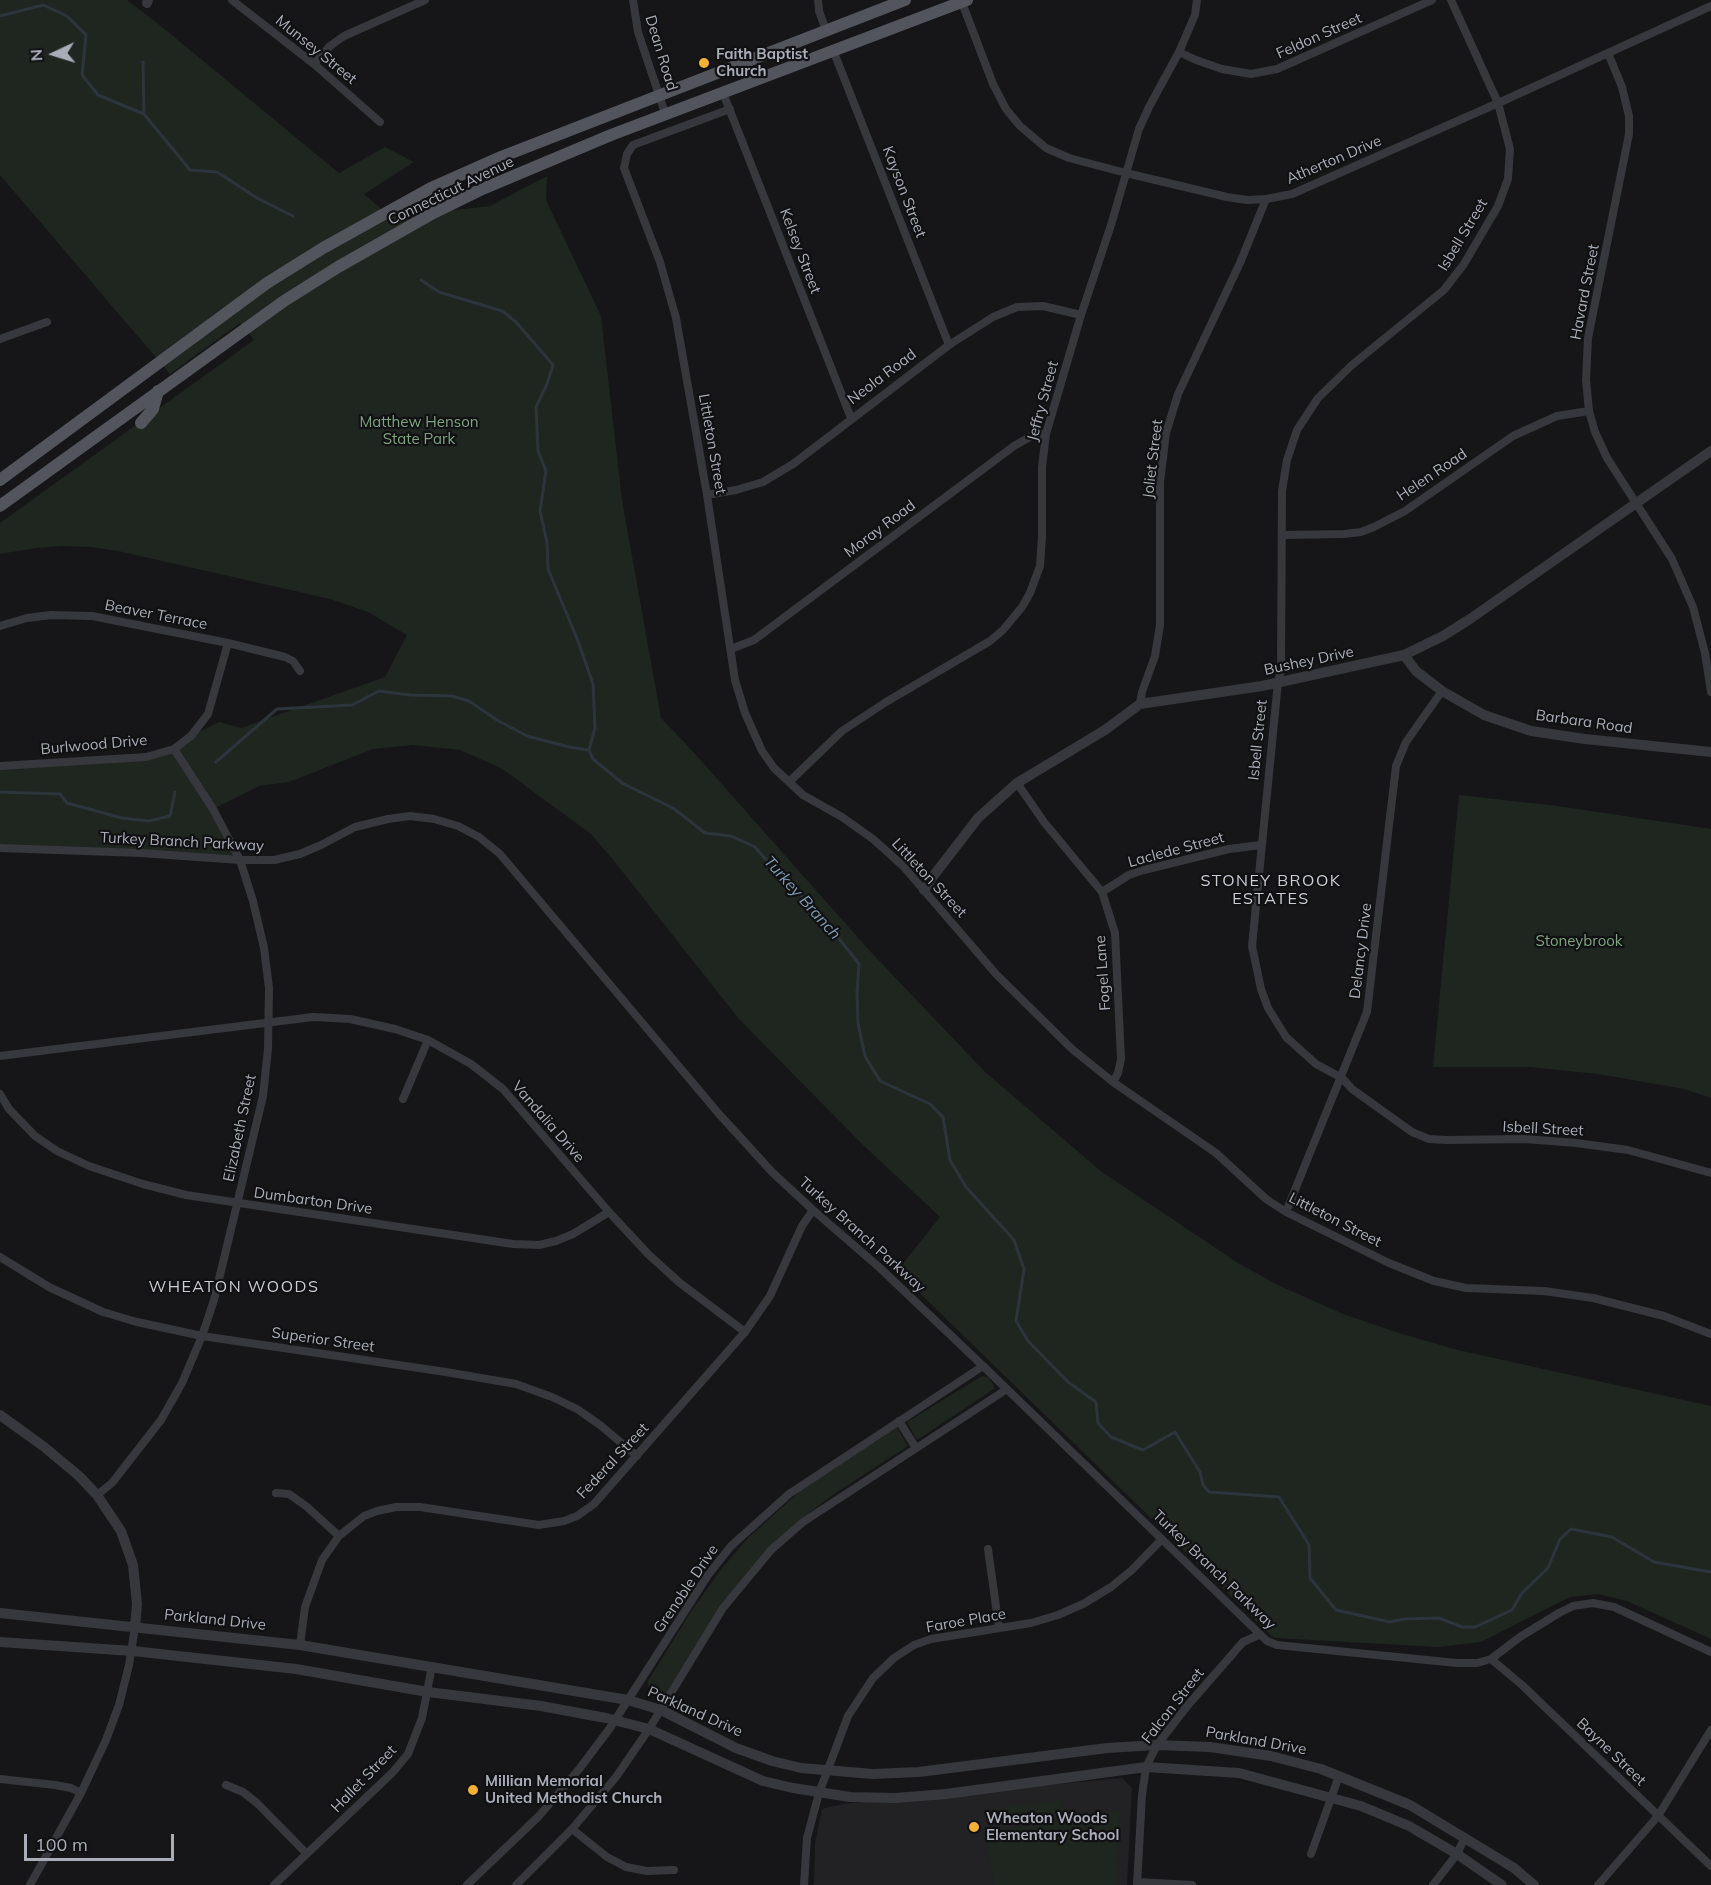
<!DOCTYPE html>
<style>
body{margin:0}
#map{position:relative;width:1711px;height:1885px;overflow:hidden;background:#161618;font-family:Mulish,sans-serif}
canvas{display:block}
.north{position:absolute;left:24px;top:24px;width:60px;height:60px;-webkit-text-stroke:4px #111113;paint-order:stroke;rotate:266deg;font-size:16px;font-weight:700;line-height:24px;text-align:center;color:#a8adb8}
.north::after{content:'';display:block;margin:auto;width:21px;height:27px;background:#a8adb8;clip-path:polygon(50% 0,100% 100%,50% 72%,0 100%)}
.scale{position:absolute;left:24px;top:1834px;width:150px;height:27px;box-sizing:border-box;border:3px solid #a8adb8;border-top:0;padding-left:8px;font-size:18px;line-height:21px;white-space:nowrap;color:#a8adb8;-webkit-text-stroke:4px #111113;paint-order:stroke}
</style>
<div id="map">
<canvas width="1711" height="1885"></canvas>
<div class="north">N</div>
<div class="scale">100 m</div>
</div>
<script>
const ctx = document.querySelector('canvas').getContext('2d');
ctx.lineJoin = 'round';
function fill(path, color) {
  ctx.fillStyle = color;
  ctx.fill(path, 'evenodd');
}
function shape(rows) {
  const path = new Path2D();
  for (const r of rows) {
    path.moveTo(r[0], r[1]);
    for (let i = 2; i < r.length; i += 2) path.lineTo(r[i], r[i + 1]);
  }
  return path;
}
function stroke(path, color, width, dash) {
  ctx.strokeStyle = color;
  ctx.lineWidth = width;
  ctx.lineCap = dash ? 'butt' : 'round';
  ctx.setLineDash(dash || []);
  ctx.stroke(path);
}
function drawText(font, color, halo, rows, align = 'center') {
  ctx.font = font + ' Mulish,sans-serif';
  ctx.lineWidth = 4.5;
  ctx.setLineDash([]);
  ctx.textBaseline = 'middle';
  ctx.strokeStyle = halo;
  ctx.fillStyle = color;
  for (const [text, x, y, turn = 0] of rows) {
    ctx.save();
    ctx.translate(x, y);
    ctx.rotate((+turn || 0) * Math.PI / 180);
    ctx.textAlign = isNaN(turn) ? turn : align;
    if (halo) ctx.strokeText(text, 0, 0);
    ctx.fillText(text, 0, 0);
    ctx.restore();
  }
}
fill(shape([
 [1122,1778,1132,1788,1127,1885,814,1885,815,1844,822,1809,842,1804]
]), '#222225');
fill(shape([
 [0,0,127,0,156,22,339,173,385,147,414,162,364,194,390,217,490,206,547,176,546,200,601,316,622,500,661,718,688,746,869,950,985,1072,1102,1172,1238,1263,1278,1285,1343,1314,1402,1334,1458,1350,1711,1406,1711,1639,1627,1601,1598,1594,1570,1597,1481,1642,1438,1647,1275,1638,1272,1636,897,1271,940,1217,861,1143,739,1019,618,866,591,834,501,768,460,750,413,745,373,749,289,782,259,786,213,809,240,860,0,848,0,766,146,757,174,749,191,736,219,722,241,728,385,677,407,635,368,612,330,599,118,551,90,547,62,546,36,548,0,554,0,523,254,340,240,323,170,374,0,175],
 [1459,795,1558,806,1711,829,1711,1098,1684,1089,1598,1074,1529,1067,1433,1067],
 [982,1376,988,1377,994,1386,994,1389,917,1440,907,1422],
 [897,1428,908,1446,837,1492,793,1525,769,1548,694,1649,667,1693,658,1696,649,1691,648,1681,692,1610,722,1568,749,1537,806,1486],
 [1061,1800,1063,1817,1033,1821,1030,1804],
 [1027,1803,1030,1820,999,1825,997,1808],
 [1119,1810,1117,1885,994,1885,986,1833]
]), '#1e261f');
stroke(shape([
 [0,16,43,5,67,16,86,35,82,75,98,95,144,114,190,170,217,172,257,198,293,216],
 [143,62,144,114],
 [421,280,439,292,502,311,516,322,553,365,547,384,536,407,538,451,546,471,540,511,547,542,548,569,578,641,593,684,595,728,589,750,593,759,622,783,673,808,705,833,731,836,755,847,779,875,816,909,859,964,857,993,858,1023,865,1056,880,1081,930,1104,943,1117,950,1160,966,1187,1014,1240,1024,1269,1016,1321,1028,1341,1068,1382,1096,1402,1098,1423,1111,1437,1143,1450,1175,1432,1200,1472,1203,1485,1209,1492,1279,1497,1309,1545,1310,1578,1336,1610,1390,1622,1403,1619,1439,1618,1462,1627,1475,1627,1512,1610,1522,1593,1548,1568,1560,1539,1571,1529,1612,1537,1654,1562,1711,1572],
 [216,762,277,709,352,705,379,691,410,695,452,696,469,701,497,720,527,736,569,747,589,750],
 [0,792,60,794,67,803,122,818,149,821,170,816,175,792]
]), '#2c353c', 3);
stroke(shape([
 [232,0,314,64,380,122],
 [633,0,638,32,665,113],
 [818,0,819,11,826,30],
 [961,0,993,84,1006,109,1020,126,1046,148,1069,158,1126,173,1227,197,1247,200,1266,199,1292,194,1505,100,1711,6],
 [1451,0,1498,103,1510,149,1508,179,1498,206,1464,264,1444,290,1352,365,1318,398,1297,430,1287,460,1282,491,1281,670,1278,682,1252,946,1261,989,1268,1008,1286,1037,1316,1064,1342,1078,1352,1089,1412,1132,1429,1139,1446,1140,1525,1139,1576,1143,1628,1150,1711,1173],
 [833,50,949,345],
 [1179,52,1196,60,1222,69,1251,74,1277,69,1432,0],
 [1608,53,1622,87,1629,116,1629,134,1588,338,1586,380,1589,411,1595,432,1607,458,1672,559,1693,607,1705,653,1711,692],
 [314,64,330,46,344,36,425,0],
 [723,93,851,418],
 [730,109,633,145,627,154,624,168,660,262,676,318,707,495,735,680,745,713,762,751,774,768,803,795,842,817,873,839,903,866,996,974,1072,1049,1113,1082,1216,1153,1266,1199,1286,1212,1389,1263,1434,1281,1466,1288,1544,1291,1593,1298,1664,1316,1711,1334],
 [0,339,47,322],
 [707,495,736,490,763,482,793,464,949,345,993,317,1017,307,1043,306,1081,315],
 [1282,535,1344,534,1361,532,1374,527,1405,511,1513,436,1557,416,1589,411],
 [0,626,27,618,51,615,92,616,228,643,285,657,293,661,300,671],
 [731,649,754,640,1014,446,1035,434,1046,434],
 [1140,704,1142,692,1155,656,1160,625,1160,482,1166,433,1178,394,1240,263,1266,199],
 [0,766,146,757,174,749,191,736,208,714,228,643],
 [789,782,842,731,886,702,990,641,1003,630,1022,607,1030,593,1040,566,1042,537,1042,467,1046,434,1081,315,1111,225,1139,129,1149,107,1179,52,1195,15,1197,0],
 [1017,783,1044,822,1102,892,1115,933,1121,1059,1118,1073,1113,1082],
 [0,848,141,853,240,860,274,860,300,854,321,845,355,827,388,819,410,816,434,819,458,826,479,837,500,854,719,1114,772,1172,813,1210,880,1268,983,1366,1267,1641,1277,1645,1457,1663,1477,1663,1491,1659,1520,1637,1559,1613,1573,1606,1593,1603,1614,1607,1711,1652],
 [1102,892,1129,875,1144,870,1229,849,1261,845],
 [0,1056,313,1017,350,1019,395,1029,428,1040,471,1064,503,1089,609,1212,648,1254,680,1283,745,1332],
 [0,1094,9,1109,35,1136,57,1151,89,1166,143,1184,186,1195,513,1244,539,1245,556,1241,573,1234,609,1212],
 [403,1099,428,1040],
 [1286,1212,1367,1012,1396,766,1406,742,1442,691],
 [0,1257,49,1287,103,1312,137,1322,202,1336,446,1372,516,1384,552,1397,577,1409,600,1425,637,1456],
 [899,1421,916,1448],
 [276,1493,289,1494,306,1506,339,1536],
 [97,1495,112,1483,161,1420,182,1383,202,1336,214,1300,263,1096,268,1049,269,988,264,948,253,901,240,860,213,809,174,749],
 [988,1549,999,1628],
 [300,1645,305,1607,322,1560,339,1536,364,1516,377,1511,396,1507,420,1507,539,1525,564,1521,577,1516,594,1504,745,1332,770,1296,802,1226,813,1210],
 [1491,1659,1522,1685,1711,1866],
 [0,1779,55,1785,71,1788,81,1793],
 [226,1785,243,1792,257,1803,307,1854],
 [572,1829,607,1857,626,1867,647,1871,674,1870],
 [1311,1854,1339,1776],
 [1137,1882,1192,1885],
 [30,1885,81,1793,106,1740,119,1705,129,1665,135,1627],
 [274,1885,392,1773,408,1754,422,1718,432,1666],
 [467,1885,539,1816,580,1768,610,1728,708,1575,731,1546,789,1494,983,1366],
 [516,1885,572,1829,616,1777,649,1729,723,1608,771,1550,803,1522,1007,1389],
 [804,1885,807,1838,819,1793,848,1716,873,1678,894,1658,914,1645,931,1639,1031,1623,1058,1615,1083,1604,1111,1587,1132,1570,1162,1539],
 [1137,1885,1142,1795,1146,1767,1157,1745,1188,1705,1243,1642,1259,1635],
 [1433,1885,1457,1854,1465,1837],
 [1598,1885,1658,1816,1711,1730]
]), '#37383d', 8);
stroke(shape([
 [147,3,148,0],
 [1404,655,1416,671,1442,691,1484,715,1531,731,1585,739,1711,752],
 [924,890,931,879,978,818,1017,783,1105,730,1140,704,1262,686,1404,655,1443,636,1470,619,1711,451],
 [0,1415,43,1446,79,1476,97,1495,121,1531,133,1565,137,1604,135,1627],
 [0,1613,300,1645,628,1700,661,1710,736,1748,772,1761,801,1768,873,1774,919,1772,1107,1748,1157,1745,1210,1747,1271,1756,1321,1769,1410,1805,1514,1868,1534,1885],
 [0,1642,133,1651,296,1669,428,1692,541,1706,606,1718,649,1729,763,1781,793,1788,850,1797,895,1798,946,1794,1146,1767,1239,1773,1361,1806,1409,1826,1457,1854,1502,1885]
]), '#37383d', 10);
stroke(shape([
 [141,423,153,409,158,391],
 [0,480,267,283,323,248,431,188,501,157,905,0],
 [0,506,284,301,338,267,433,213,480,190,611,135,967,0]
]), '#53555c', 12);
for (const [x, y, r, color] of [
 [704,63,6,"#f2b134"],
 [473,1790,6,"#f2b134"],
 [974,1827,6,"#f2b134"]
]) {
  const dot = new Path2D();
  dot.arc(x, y, r, 0, 2 * Math.PI);
  ctx.fillStyle = color;
  ctx.fill(dot);
  stroke(dot, '#111113', 2);
}
drawText('15px', '#a8adb8', '#111113', [
 ["Feldon Street",1319,36,-24],
 ["Munsey Street",316,50,39],
 ["Dean Road",661,53,73],
 ["Atherton Drive",1334,160,-23],
 ["Connecticut Avenue",451,191,-26],
 ["Kayson Street",904,192,69],
 ["Isbell Street",1463,235,-59],
 ["Kelsey Street",800,251,69],
 ["Havard Street",1585,292,-79],
 ["Neola Road",882,377,-37],
 ["Jeffry Street",1043,401,-75],
 ["Littleton Street",712,444,80],
 ["Joliet Street",1153,459,-83],
 ["Helen Road",1432,475,-34],
 ["Moray Road",880,529,-37],
 ["Beaver Terrace",156,615,11],
 ["Bushey Drive",1309,661,-12],
 ["Barbara Road",1584,722,8],
 ["Isbell Street",1258,740,-84],
 ["Burlwood Drive",94,745,-5],
 ["Turkey Branch Parkway",182,842,3],
 ["Laclede Street",1176,850,-15],
 ["Littleton Street",929,878,47],
 ["Delancy Drive",1361,951,-83],
 ["Fogel Lane",1103,973,-94],
 ["Vandalia Drive",548,1122,49],
 ["Elizabeth Street",240,1128,-78],
 ["Isbell Street",1543,1129,3],
 ["Dumbarton Drive",313,1201,8],
 ["Littleton Street",1335,1220,27],
 ["Turkey Branch Parkway",862,1235,42],
 ["Superior Street",323,1340,8],
 ["Federal Street",613,1461,-47],
 ["Turkey Branch Parkway",1214,1570,44],
 ["Grenoble Drive",686,1589,-56],
 ["Parkland Drive",215,1620,6],
 ["Faroe Place",966,1621,-10],
 ["Falcon Street",1173,1706,-52],
 ["Parkland Drive",695,1712,24],
 ["Parkland Drive",1256,1741,10],
 ["Bayne Street",1611,1752,44],
 ["Hallet Street",364,1779,-46]
]);
drawText('bold 15px', '#a8adb8', '#111113', [
 ["Faith Baptist",716,54],
 ["Church",716,71],
 ["Millian Memorial",485,1781],
 ["United Methodist Church",485,1798],
 ["Wheaton Woods",986,1818],
 ["Elementary School",986,1835]
], 'left');
drawText('15px', '#7fa381', '#111113', [
 ["Matthew Henson",419,422],
 ["State Park",419,439],
 ["Stoneybrook",1579,941]
]);
ctx.letterSpacing = '1.5px';
drawText('16px', '#c9ccd4', '#111113', [
 ["STONEY BROOK",1271,881],
 ["ESTATES",1271,899],
 ["WHEATON WOODS",234,1287]
]);
ctx.letterSpacing = '0px';
drawText('italic 16px', '#7f9bb3', '#111113', [
 ["Turkey Branch",802,898,48]
]);
</script>
